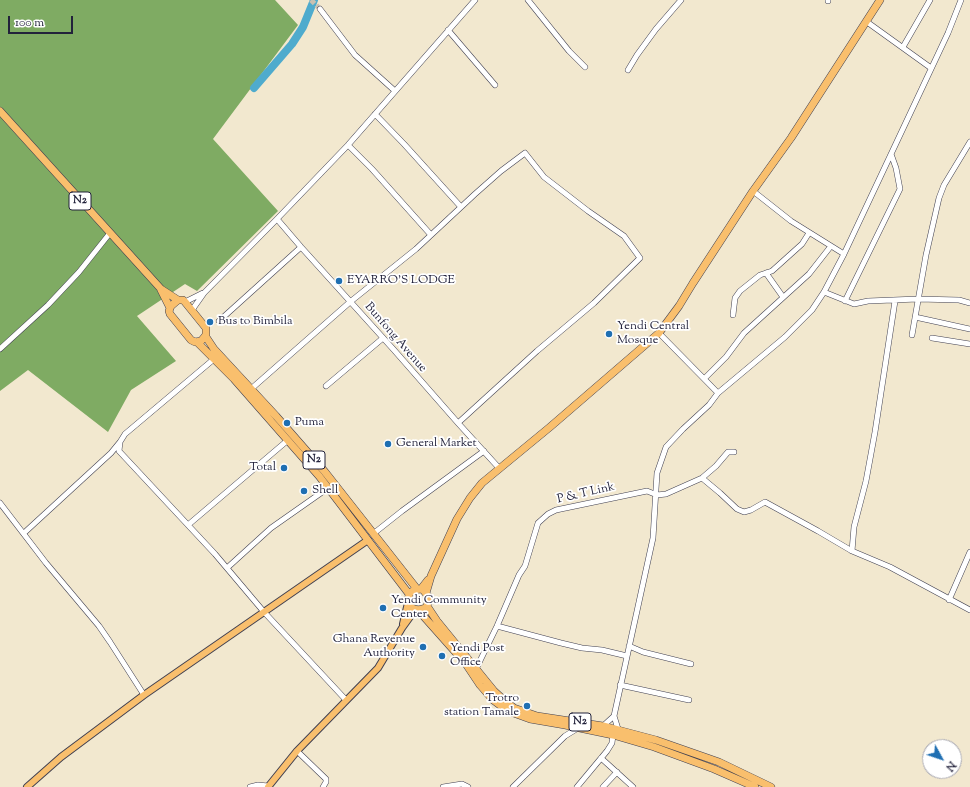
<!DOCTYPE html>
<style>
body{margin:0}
#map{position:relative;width:970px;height:787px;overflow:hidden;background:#f2e8cf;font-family:"Sorts Mill Goudy",serif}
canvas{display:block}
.north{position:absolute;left:922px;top:739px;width:40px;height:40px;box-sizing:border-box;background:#fff;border:1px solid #a7a7b1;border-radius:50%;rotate:130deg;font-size:11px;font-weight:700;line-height:16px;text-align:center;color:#22223b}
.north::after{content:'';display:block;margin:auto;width:14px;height:18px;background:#1f6fb2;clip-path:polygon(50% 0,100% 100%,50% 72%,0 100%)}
.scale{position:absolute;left:8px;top:16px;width:65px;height:18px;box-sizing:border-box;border:2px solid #22223b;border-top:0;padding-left:5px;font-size:12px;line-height:14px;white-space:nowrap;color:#22223b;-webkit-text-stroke:3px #fff;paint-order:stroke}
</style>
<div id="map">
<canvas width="970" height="787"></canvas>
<div class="north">N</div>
<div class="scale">100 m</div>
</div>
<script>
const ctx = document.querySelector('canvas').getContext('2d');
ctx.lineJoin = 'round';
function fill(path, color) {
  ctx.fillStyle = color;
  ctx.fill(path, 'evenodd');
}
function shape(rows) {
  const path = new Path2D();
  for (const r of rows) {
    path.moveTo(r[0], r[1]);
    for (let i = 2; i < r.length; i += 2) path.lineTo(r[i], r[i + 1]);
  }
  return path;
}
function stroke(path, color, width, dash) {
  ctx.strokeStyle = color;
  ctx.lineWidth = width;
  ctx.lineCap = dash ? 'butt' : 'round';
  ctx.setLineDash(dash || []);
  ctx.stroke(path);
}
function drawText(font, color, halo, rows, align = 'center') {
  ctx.font = font + ' "Sorts Mill Goudy",serif';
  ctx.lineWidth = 3.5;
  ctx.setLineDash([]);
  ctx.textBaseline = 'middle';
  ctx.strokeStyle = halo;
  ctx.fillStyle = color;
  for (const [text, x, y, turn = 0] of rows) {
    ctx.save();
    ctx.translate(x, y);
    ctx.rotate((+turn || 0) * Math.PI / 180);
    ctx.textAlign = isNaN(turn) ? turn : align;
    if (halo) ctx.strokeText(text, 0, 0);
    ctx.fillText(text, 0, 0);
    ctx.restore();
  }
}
fill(shape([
 [0,0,275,0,298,25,213,139,278,211,197,291,185,284,137,316,176,361,131,390,108,432,28,370,0,391]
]), '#7fab63');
stroke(shape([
 [254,88,292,44,303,27,314,0]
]), '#4fabcd', 8);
stroke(shape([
 [311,0,320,9]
]), '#c8c0b1', 5, [5, 2.5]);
const minor = shape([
 [528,0,569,51,585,67],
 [828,1,828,0],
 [320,9,355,55,395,91],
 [867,22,931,68],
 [448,30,495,85],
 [903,47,930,0],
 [628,70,637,55,656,29,681,0],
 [375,114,404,144,461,207],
 [348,145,372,169,431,235],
 [753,191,791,221,844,254],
 [277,219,301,247,394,350,458,423,499,468],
 [766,273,783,297],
 [824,292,854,304,868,301,918,299,959,300,970,303],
 [845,301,900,189,896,168,891,154],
 [185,302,203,293],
 [192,310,204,293,277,219,348,145,475,0],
 [733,315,735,298,740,291,760,275,772,271,802,244,809,233],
 [915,317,970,329],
 [219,321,301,247],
 [659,333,718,393],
 [912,335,926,255,939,198,944,185,970,142],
 [932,338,970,344],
 [0,349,48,305,79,272,110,233],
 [214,359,125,434,120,442,119,451,215,554,264,612,346,700],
 [705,378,726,357,744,333,809,274,831,246],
 [326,386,383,338],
 [251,389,350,302,416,249,475,194,501,171,525,153,544,177,588,211,624,236,640,258,594,303,537,351,458,423],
 [702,478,720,493,737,509,744,512,751,510,765,502,818,531,852,551,890,567,970,610],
 [0,503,46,563,99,626,110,642,144,695],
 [188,525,288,440],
 [24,533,111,453,120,442],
 [373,534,402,511,484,451],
 [852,551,854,527,866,481,875,432,895,301],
 [227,568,271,528,328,488],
 [949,600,970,552],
 [497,626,561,643,582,648,602,650,627,656],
 [629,646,643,652,691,664],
 [476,669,497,626,519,575,525,566,538,523,548,514,556,510,647,491,657,495,666,494,702,478,716,466,728,452,734,452],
 [620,685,689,700],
 [603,726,614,716],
 [618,729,614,716,653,538,657,473,666,447,683,429,709,405,718,393,785,337,812,310,824,292,844,254,948,33,961,0],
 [297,751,326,779,326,782,323,787],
 [601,758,633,787],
 [250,787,258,785,268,786],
 [443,787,462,784,468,787],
 [513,787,565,736,578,728],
 [577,787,607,751,612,743,613,735],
 [603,787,617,772]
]);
const major = shape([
 [403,624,408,603],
 [27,787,61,757,144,695,368,540],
 [268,787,297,751,378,668,402,628,415,610]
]);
const highway = shape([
 [0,111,161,289,178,300],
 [161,290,170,308],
 [178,300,183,300,185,302,206,328,206,335,201,341,195,342,191,340,170,314,169,311,171,306,178,300],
 [206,337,214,349,276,416,325,472,417,589],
 [197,342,234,379,319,476,409,594],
 [424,591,428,596,429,599,427,606,425,608,418,610,412,608,408,603,409,594,414,590,421,589,428,580],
 [426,593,431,576,457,519,470,498,482,483,550,427,659,333,679,306,693,283,753,191,791,138,880,0],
 [427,606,437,621,494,691,505,701,514,708,537,716,603,726,656,740,719,762,771,787],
 [418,610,466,664,480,685,493,700,508,711,530,719,565,725,613,735,654,747,714,769,755,787]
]);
stroke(minor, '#414051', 6);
stroke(major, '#414051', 8);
stroke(highway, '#414051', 8);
stroke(minor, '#fff', 5);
stroke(major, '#f9bf6d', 6);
stroke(highway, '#f9bf6d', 7);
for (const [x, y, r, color] of [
 [339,281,4,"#1f6fb2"],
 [210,322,4,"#1f6fb2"],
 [609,334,4,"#1f6fb2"],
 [287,423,4,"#1f6fb2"],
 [388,444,4,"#1f6fb2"],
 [284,468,4,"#1f6fb2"],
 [304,491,4,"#1f6fb2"],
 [383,608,4,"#1f6fb2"],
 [423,647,4,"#1f6fb2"],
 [442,656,4,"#1f6fb2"],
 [527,706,4,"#1f6fb2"]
]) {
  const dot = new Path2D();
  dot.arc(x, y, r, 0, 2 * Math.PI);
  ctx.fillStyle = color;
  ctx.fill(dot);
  stroke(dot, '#fff', 1.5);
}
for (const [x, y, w] of [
 [80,201,22],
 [314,460,22],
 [580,722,22]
]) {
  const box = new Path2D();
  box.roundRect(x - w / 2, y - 9, w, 18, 3);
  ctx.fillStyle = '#fff';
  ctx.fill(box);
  stroke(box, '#22223b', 1);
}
drawText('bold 11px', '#22223b', null, [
 ["N2",80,201],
 ["N2",314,460],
 ["N2",580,722]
]);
drawText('12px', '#22223b', '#fff', [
 ["EYARRO'S LODGE",347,281],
 ["Bus to Bimbila",218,322],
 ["Yendi Central",617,327],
 ["Mosque",617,341],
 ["Puma",295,423],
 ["General Market",396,444],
 ["Total",276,468,"right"],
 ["Shell",312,491],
 ["Yendi Community",391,601],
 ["Center",391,615],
 ["Ghana Revenue",415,640,"right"],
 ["Authority",415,654,"right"],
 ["Yendi Post",450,649],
 ["Office",450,663],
 ["Trotro",519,699,"right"],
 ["station Tamale",519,713,"right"]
], 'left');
drawText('12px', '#22223b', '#fff', [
 ["Bunfong Avenue",395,338,49],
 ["P & T Link",586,494,-13]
]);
</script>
